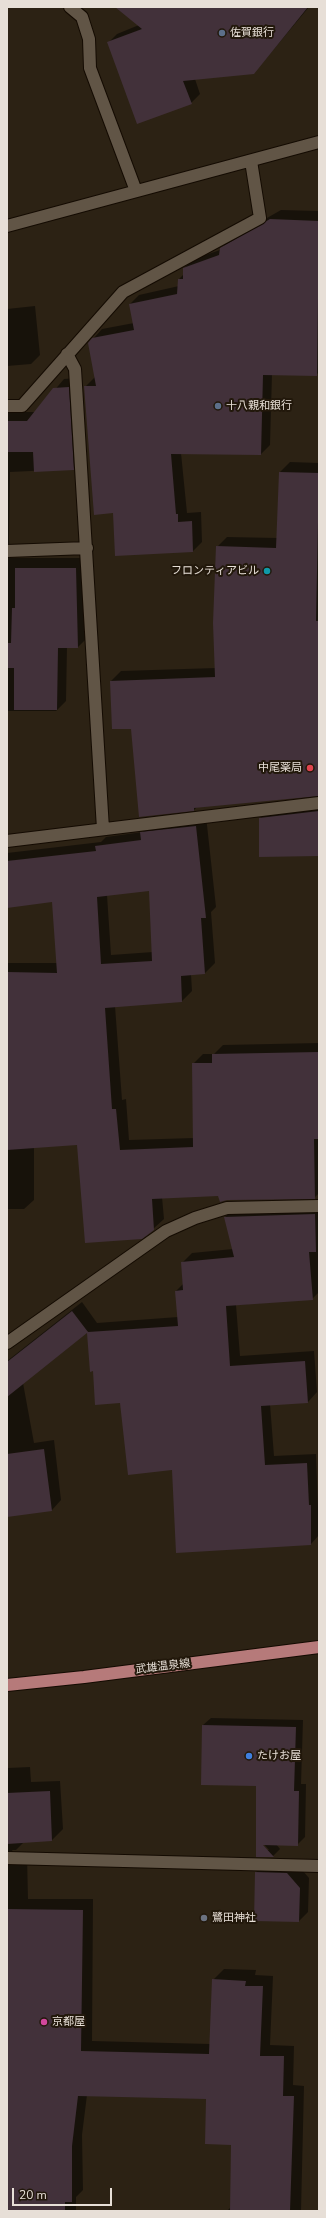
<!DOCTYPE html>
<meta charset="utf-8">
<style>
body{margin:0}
#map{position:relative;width:326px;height:2218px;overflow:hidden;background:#2c2214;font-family:"Nunito Sans",sans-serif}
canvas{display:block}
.frame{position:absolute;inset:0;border:8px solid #e7dfd7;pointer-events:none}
.scale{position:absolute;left:12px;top:2188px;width:100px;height:18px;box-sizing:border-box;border:2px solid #e7dfd7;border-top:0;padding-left:5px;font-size:12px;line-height:14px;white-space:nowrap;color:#e7dfd7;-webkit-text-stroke:3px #22180b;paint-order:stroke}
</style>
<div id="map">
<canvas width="326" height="2218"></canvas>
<div class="frame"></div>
<div class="scale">20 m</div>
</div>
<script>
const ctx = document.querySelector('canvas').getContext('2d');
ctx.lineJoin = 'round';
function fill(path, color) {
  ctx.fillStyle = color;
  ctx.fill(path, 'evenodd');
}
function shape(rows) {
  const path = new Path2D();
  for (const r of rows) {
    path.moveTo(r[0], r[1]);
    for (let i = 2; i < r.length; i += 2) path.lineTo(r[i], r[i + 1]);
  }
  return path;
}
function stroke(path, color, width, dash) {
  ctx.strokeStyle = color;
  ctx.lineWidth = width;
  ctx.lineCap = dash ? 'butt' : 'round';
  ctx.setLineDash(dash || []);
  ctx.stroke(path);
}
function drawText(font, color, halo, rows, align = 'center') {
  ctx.font = font + ' "Nunito Sans","Noto Sans JP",sans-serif';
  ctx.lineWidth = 4;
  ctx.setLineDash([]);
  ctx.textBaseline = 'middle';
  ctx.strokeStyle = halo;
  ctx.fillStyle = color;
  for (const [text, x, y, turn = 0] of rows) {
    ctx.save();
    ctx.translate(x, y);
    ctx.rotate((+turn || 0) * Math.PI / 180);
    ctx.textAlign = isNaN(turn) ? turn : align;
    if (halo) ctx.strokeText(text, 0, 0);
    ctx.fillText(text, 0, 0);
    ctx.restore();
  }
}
fill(shape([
 [117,7,309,7,254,73,195,79,200,94,191,103,108,43,117,34,139,25],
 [281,210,319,211,319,372,316,375,272,374,270,445,261,454,181,453,187,513,201,512,202,542,192,552,114,512,85,387,95,377,93,339,102,329,134,323,130,304,139,295,179,286,179,279,184,274,184,268,194,259,220,250,230,239],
 [35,306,40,355,31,364,7,366,7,309],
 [78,378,83,459,73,469,10,472,9,540,11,558,85,558,88,637,78,647,67,647,66,701,56,711,7,711,7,412,36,412,64,379],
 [290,462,319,463,319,795,197,807,194,810,132,728,111,681,121,671,216,668,217,547,227,537,278,538,280,472],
 [319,802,319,855,260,818,270,808],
 [206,816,216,907,211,912,215,963,205,973,191,974,192,991,182,1001,115,1006,122,1100,126,1099,129,1140,194,1138,193,1064,203,1054,214,1054,223,1045,319,1043,319,1193,314,1198,219,1195,162,1197,164,1219,153,1229,78,1144,34,1147,34,1200,24,1209,7,1209,7,963,57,963,53,901,7,907,7,853,101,842,106,837,143,832,151,823],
 [150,890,153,952,111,955,107,895],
 [319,1205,319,1292,312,1299,236,1305,240,1356,314,1351,317,1392,308,1402,270,1404,274,1456,316,1454,319,1535,311,1544,173,1469,121,1402,94,1370,91,1371,88,1331,23,1383,34,1443,54,1440,61,1500,52,1510,7,1516,7,1361,82,1302,97,1323,178,1317,176,1291,183,1284,182,1263,192,1253,233,1249,225,1217,234,1208],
 [211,1718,303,1720,301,1784,306,1784,305,1837,297,1845,276,1844,280,1849,273,1856,257,1856,257,1785,202,1784,203,1725],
 [261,1841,269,1850,266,1850,260,1843],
 [7,1757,8,1768,30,1767,31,1782,60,1781,63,1829,52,1840,24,1842,16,1850,12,1850,14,1854,27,1855,28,1899,93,1899,92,2041,211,2044,213,1980,224,1969,256,1970,255,1975,273,1976,270,2045,294,2046,293,2085,304,2086,301,2211,227,2211,231,2207,232,2144,207,2098,87,2095,82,2135,83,2190,76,2197,76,2211,7,2211],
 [266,1863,297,1864,309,1878,308,1912,299,1921,256,1872]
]), '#0007');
fill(shape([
 [115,7,308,7,254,74,183,81,192,104,137,124,107,42,142,29],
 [270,219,319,221,317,376,263,375,261,455,171,454,176,514,178,514,178,522,192,521,193,552,115,556,113,513,94,515,84,386,96,386,88,343,92,338,134,330,129,304,177,294,178,279,183,279,183,268,219,255,220,248],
 [69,387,74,470,34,472,33,452,7,452,7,421,27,421,53,388],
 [279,472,319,473,316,621,319,621,319,796,194,808,194,811,139,817,131,729,112,729,110,681,215,677,213,623,216,546,276,548],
 [15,568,76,568,78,648,58,648,57,710,14,710,14,668,7,668,7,643,11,643,12,608,15,608],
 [319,811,319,856,259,857,259,818],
 [196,826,206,918,201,918,205,974,181,976,182,1002,105,1008,112,1109,116,1109,120,1150,193,1147,192,1063,212,1063,212,1054,319,1052,319,1139,314,1139,315,1199,227,1200,220,1202,218,1196,152,1199,154,1230,142,1239,85,1243,77,1145,7,1150,7,972,57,973,52,902,7,908,7,861,96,851,95,846,141,840,140,832],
 [149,891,152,961,101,964,97,897],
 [315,1214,316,1252,309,1252,313,1300,226,1306,230,1366,305,1361,308,1403,261,1406,265,1465,307,1463,309,1505,311,1505,311,1545,176,1553,172,1470,128,1475,120,1403,95,1405,93,1371,90,1372,87,1333,7,1397,7,1362,72,1311,88,1332,178,1326,175,1291,183,1290,181,1262,234,1257,224,1217],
 [44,1449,52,1511,7,1517,7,1454],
 [202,1725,296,1727,294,1791,299,1791,298,1846,263,1845,274,1857,256,1857,256,1786,201,1785],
 [50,1791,52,1841,7,1844,7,1793],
 [255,1872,287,1873,300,1888,299,1922,254,1921],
 [7,1909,83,1910,81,2051,209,2054,212,1979,246,1981,245,1986,263,1986,260,2056,284,2056,283,2096,294,2096,290,2211,230,2211,231,2145,205,2144,206,2099,78,2096,72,2146,72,2202,65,2202,65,2211,7,2211]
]), '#42313a');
const minor = shape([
 [70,7,82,17,89,39,90,68,136,191],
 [7,226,319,142],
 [67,354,75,369,103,829],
 [7,406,22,406,123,292,260,218,251,161],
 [7,551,87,548],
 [7,841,319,803],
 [7,1343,166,1231,195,1218,227,1208,319,1206],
 [7,1858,319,1866]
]);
const major = shape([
 [7,1685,84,1677,319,1647]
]);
stroke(minor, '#140b02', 14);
stroke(major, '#140b02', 14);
stroke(minor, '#615546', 12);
stroke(major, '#b67a7a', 12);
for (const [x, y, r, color] of [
 [222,33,4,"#5c6f8a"],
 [218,406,4,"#5c6f8a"],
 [267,571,4,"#0f9aa8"],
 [310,768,4,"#e0444e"],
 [249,1756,4,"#3f7fe0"],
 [204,1918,4,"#6b7280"],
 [44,2022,4,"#d1479c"]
]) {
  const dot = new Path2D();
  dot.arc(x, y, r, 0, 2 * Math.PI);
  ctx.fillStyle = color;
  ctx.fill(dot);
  stroke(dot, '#22180b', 1.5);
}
drawText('11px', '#e7dfd7', '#22180b', [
 ["佐賀銀行",230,33],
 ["十八親和銀行",226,406],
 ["フロンティアビル",259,571,"right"],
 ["中尾薬局",302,768,"right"],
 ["たけお屋",257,1756],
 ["鷺田神社",212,1918],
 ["京都屋",52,2022]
], 'left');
drawText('11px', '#e7dfd7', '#22180b', [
 ["武雄温泉線",163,1667,-7]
]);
</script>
